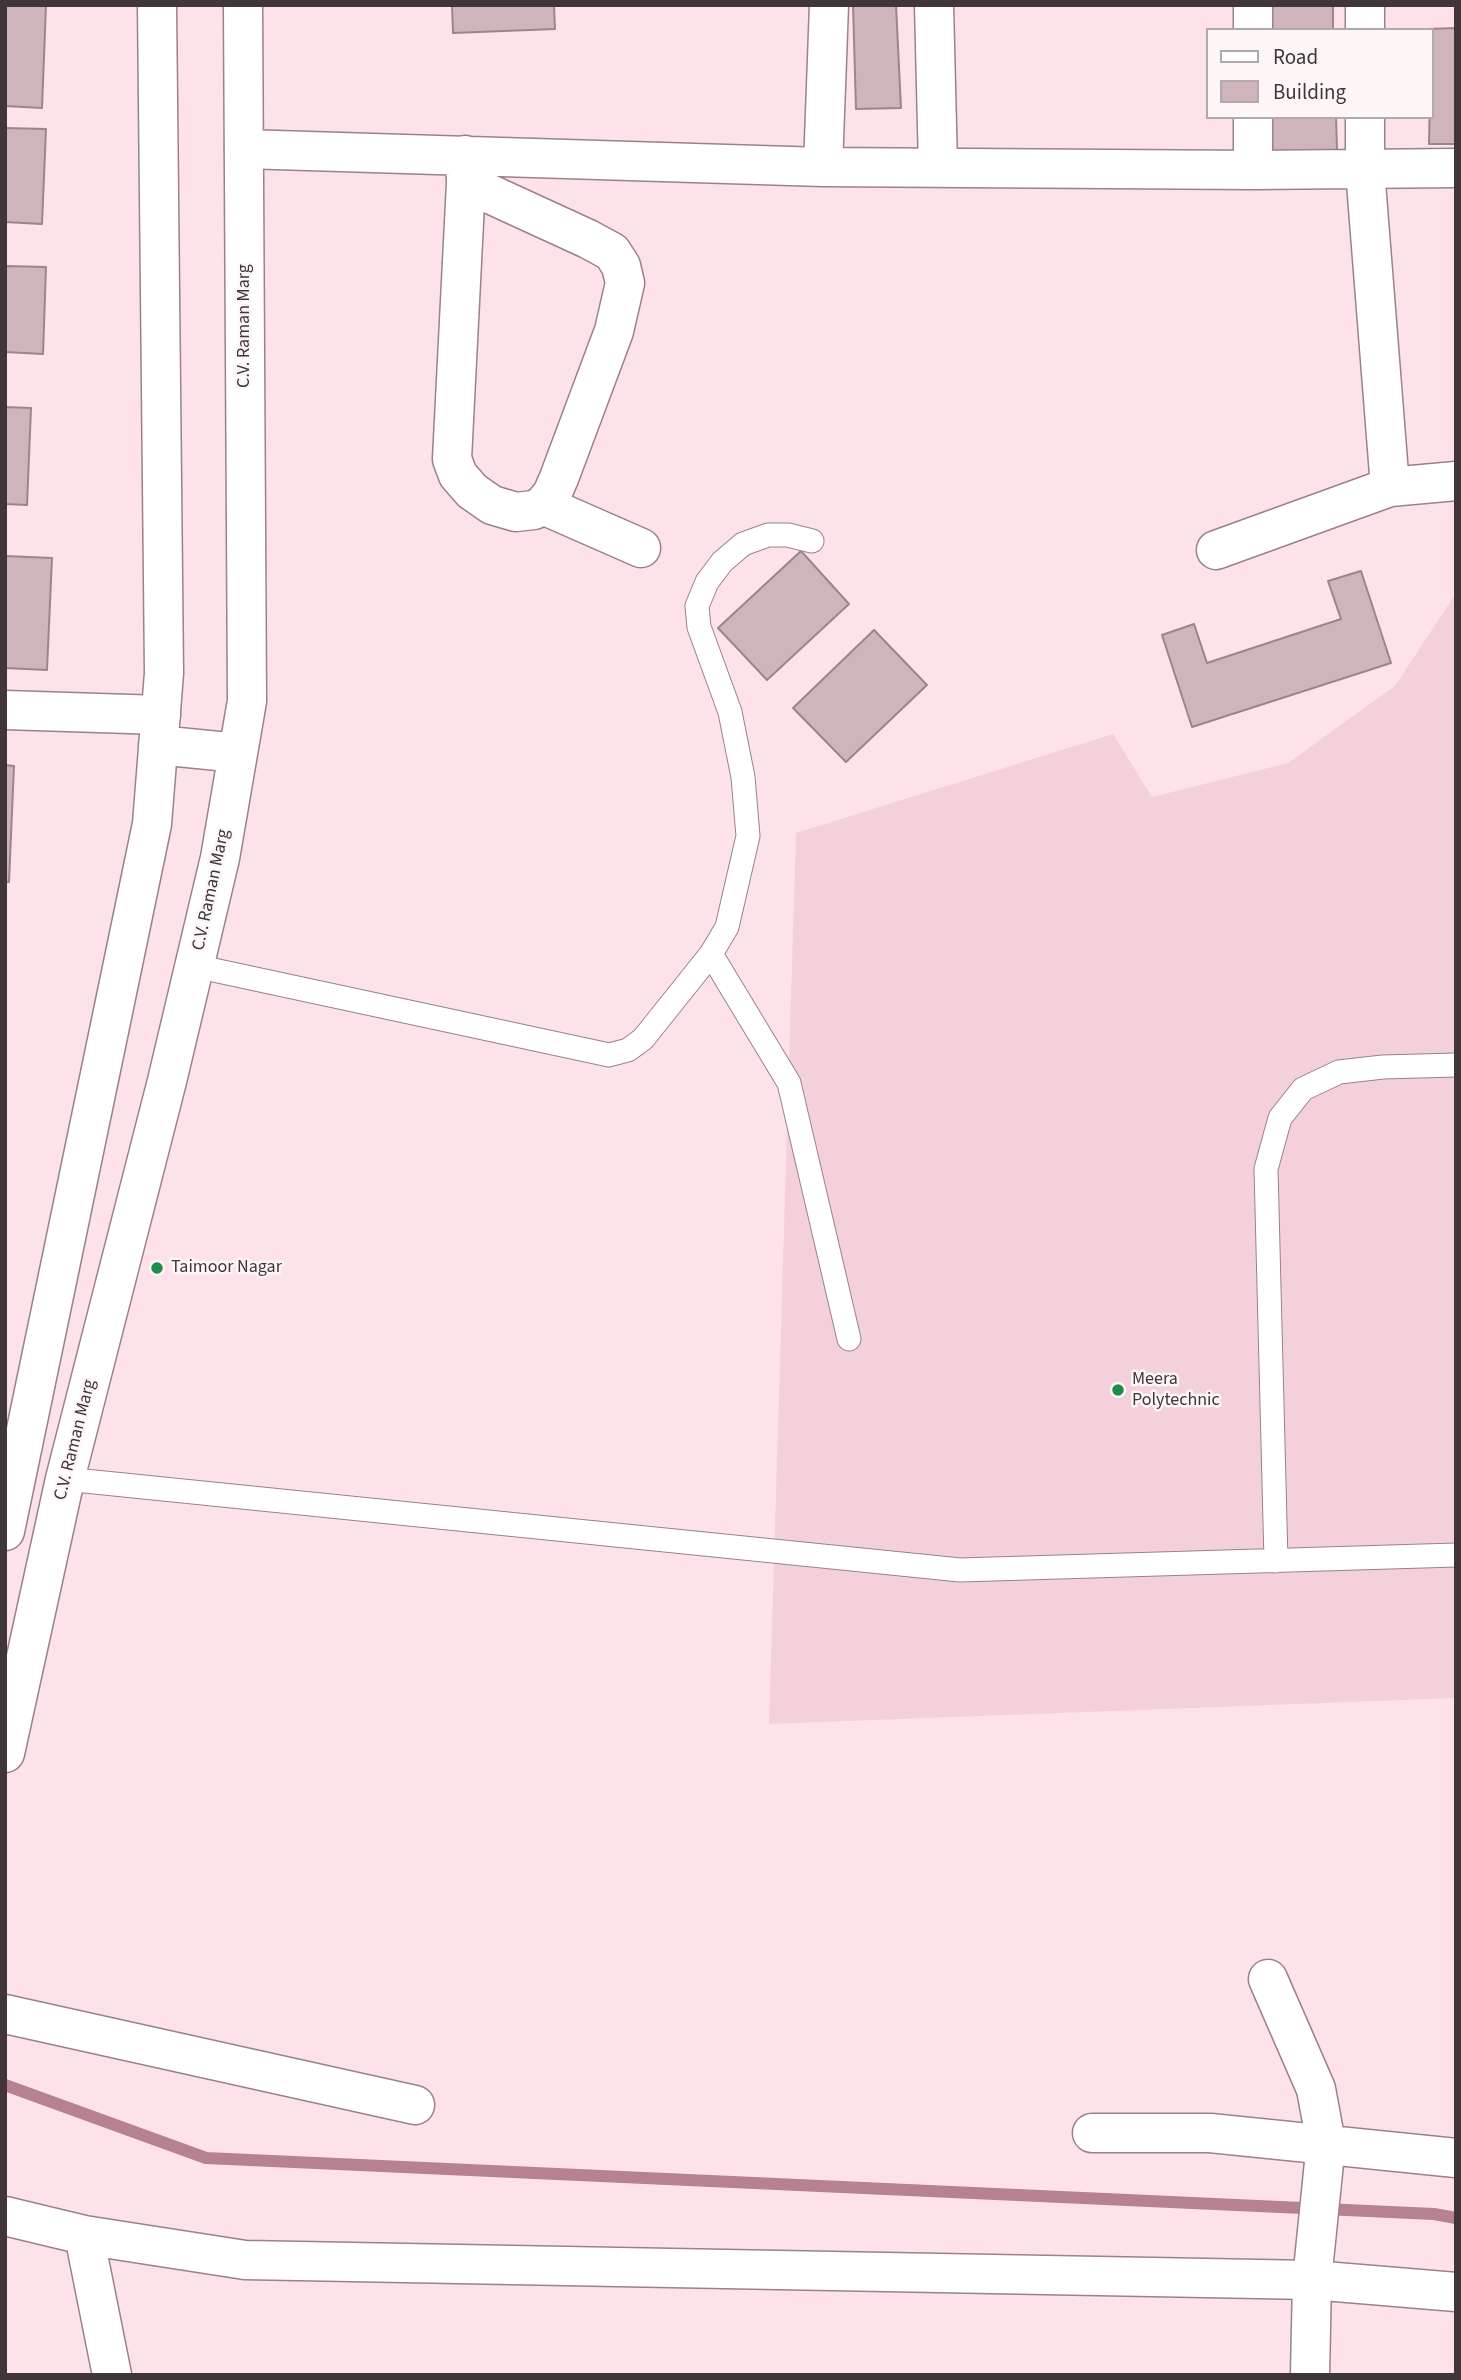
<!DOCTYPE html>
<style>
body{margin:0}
#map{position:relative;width:1461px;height:2380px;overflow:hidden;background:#fee2e9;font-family:"Source Sans 3",sans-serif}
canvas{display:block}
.frame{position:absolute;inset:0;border:7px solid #403538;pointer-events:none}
.legend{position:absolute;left:1206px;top:28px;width:228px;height:91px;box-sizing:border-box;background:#fcf6f7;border:2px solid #b1a9ab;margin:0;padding:9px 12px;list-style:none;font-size:21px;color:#403538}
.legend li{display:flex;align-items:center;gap:14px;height:35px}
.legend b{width:35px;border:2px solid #b1a9ab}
</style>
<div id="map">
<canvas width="1461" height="2380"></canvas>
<div class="frame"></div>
<ul class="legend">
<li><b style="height:9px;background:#fff"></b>Road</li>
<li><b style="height:19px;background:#cfb5bb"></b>Building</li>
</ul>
</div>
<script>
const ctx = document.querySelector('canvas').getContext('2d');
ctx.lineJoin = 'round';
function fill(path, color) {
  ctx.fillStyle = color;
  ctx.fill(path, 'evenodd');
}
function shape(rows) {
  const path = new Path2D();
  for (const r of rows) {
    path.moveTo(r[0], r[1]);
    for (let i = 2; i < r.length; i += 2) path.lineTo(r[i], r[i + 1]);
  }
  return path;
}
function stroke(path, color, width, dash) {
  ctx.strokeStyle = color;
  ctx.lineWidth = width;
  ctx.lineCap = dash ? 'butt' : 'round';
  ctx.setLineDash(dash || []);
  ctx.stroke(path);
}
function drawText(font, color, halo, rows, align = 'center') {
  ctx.font = font + ' "Source Sans 3",sans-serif';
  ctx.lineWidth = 5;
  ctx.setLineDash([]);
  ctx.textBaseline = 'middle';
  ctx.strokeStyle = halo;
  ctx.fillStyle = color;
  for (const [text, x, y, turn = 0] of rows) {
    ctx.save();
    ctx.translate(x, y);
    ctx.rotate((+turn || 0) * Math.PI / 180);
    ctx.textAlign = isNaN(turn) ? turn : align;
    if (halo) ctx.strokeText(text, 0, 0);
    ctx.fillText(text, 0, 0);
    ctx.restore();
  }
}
fill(shape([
 [1456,593,1456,1698,769,1724,796,833,1113,734,1152,797,1288,763,1395,686]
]), '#f4d1da');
stroke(shape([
 [5,2085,206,2158,1434,2214,1456,2218]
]), '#b68191', 12);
const building = shape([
 [5,5,46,5,42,108,5,106,5,5],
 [452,5,554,5,555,29,453,33,452,5],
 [853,5,896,5,901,108,856,109,853,5],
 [1259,5,1333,5,1333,30,1260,30,1259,5],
 [1456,28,1456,144,1429,144,1431,30,1427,29,1456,28],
 [1263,117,1336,117,1337,150,1264,152,1263,117],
 [5,128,46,129,42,224,5,222,5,128],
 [5,266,46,267,43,354,5,352,5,266],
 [5,407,31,408,27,505,5,504,5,407],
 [801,551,849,604,767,680,718,628,801,551],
 [5,556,52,558,47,670,5,668,5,556],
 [1361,571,1391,663,1192,727,1162,635,1194,624,1207,663,1341,619,1328,581,1361,571],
 [874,630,927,685,846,762,793,708,874,630],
 [5,765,14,766,9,882,5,882,5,765]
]);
fill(building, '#cfb5bb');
stroke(building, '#9d848b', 2);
const service = shape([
 [711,954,789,1083,849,1339],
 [195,966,609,1055,628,1050,643,1039,711,954,727,927,748,836,743,777,730,712,699,627,697,606,707,582,722,562,743,544,768,535,788,535,812,541],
 [65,1479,960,1570,1456,1555],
 [1276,1561,1266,1169,1280,1118,1303,1089,1339,1072,1383,1067,1456,1065]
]);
const minor = shape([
 [934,5,938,167],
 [1253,5,1253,30],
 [1365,30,1365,5],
 [1253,117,1253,170],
 [1365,117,1365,170,1390,487,1456,481],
 [244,149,823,167,1253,170,1456,168],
 [465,155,466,183,452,459,458,475,472,491,492,505,516,512,534,510,543,505,552,494,559,478,614,331,625,283,621,266,612,252,588,239,466,183],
 [823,167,829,5],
 [543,505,641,548],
 [1216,550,1390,487],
 [5,710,161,715],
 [1268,1979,1316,2089,1326,2143,1312,2280,1310,2375],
 [5,2014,415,2105],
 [1092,2133,1210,2133,1456,2158],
 [5,2216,84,2235,245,2260,1312,2280,1456,2292],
 [84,2235,112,2375]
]);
const secondary = shape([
 [158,745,238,753],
 [5,1531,152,824,164,673,157,5],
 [5,1753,65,1479,167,1081,220,858,247,701,243,5]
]);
stroke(service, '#9a8288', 25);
stroke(minor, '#9a8288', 41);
stroke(secondary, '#9a8288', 41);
stroke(service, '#fff', 23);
stroke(minor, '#fff', 38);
stroke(secondary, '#fff', 38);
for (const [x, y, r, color] of [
 [157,1268,7,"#1e8e46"],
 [1118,1390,7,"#1e8e46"]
]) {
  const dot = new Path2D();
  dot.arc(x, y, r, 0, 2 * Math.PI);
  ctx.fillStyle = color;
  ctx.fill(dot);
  stroke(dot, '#fcf6f7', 2.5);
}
drawText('18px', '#403538', '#fcf6f7', [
 ["C.V. Raman Marg",245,326,-90],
 ["C.V. Raman Marg",212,890,-78],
 ["C.V. Raman Marg",76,1440,-76]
]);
drawText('18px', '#403538', '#fcf6f7', [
 ["Taimoor Nagar",171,1268],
 ["Meera",1132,1380],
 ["Polytechnic",1132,1401]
], 'left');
</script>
